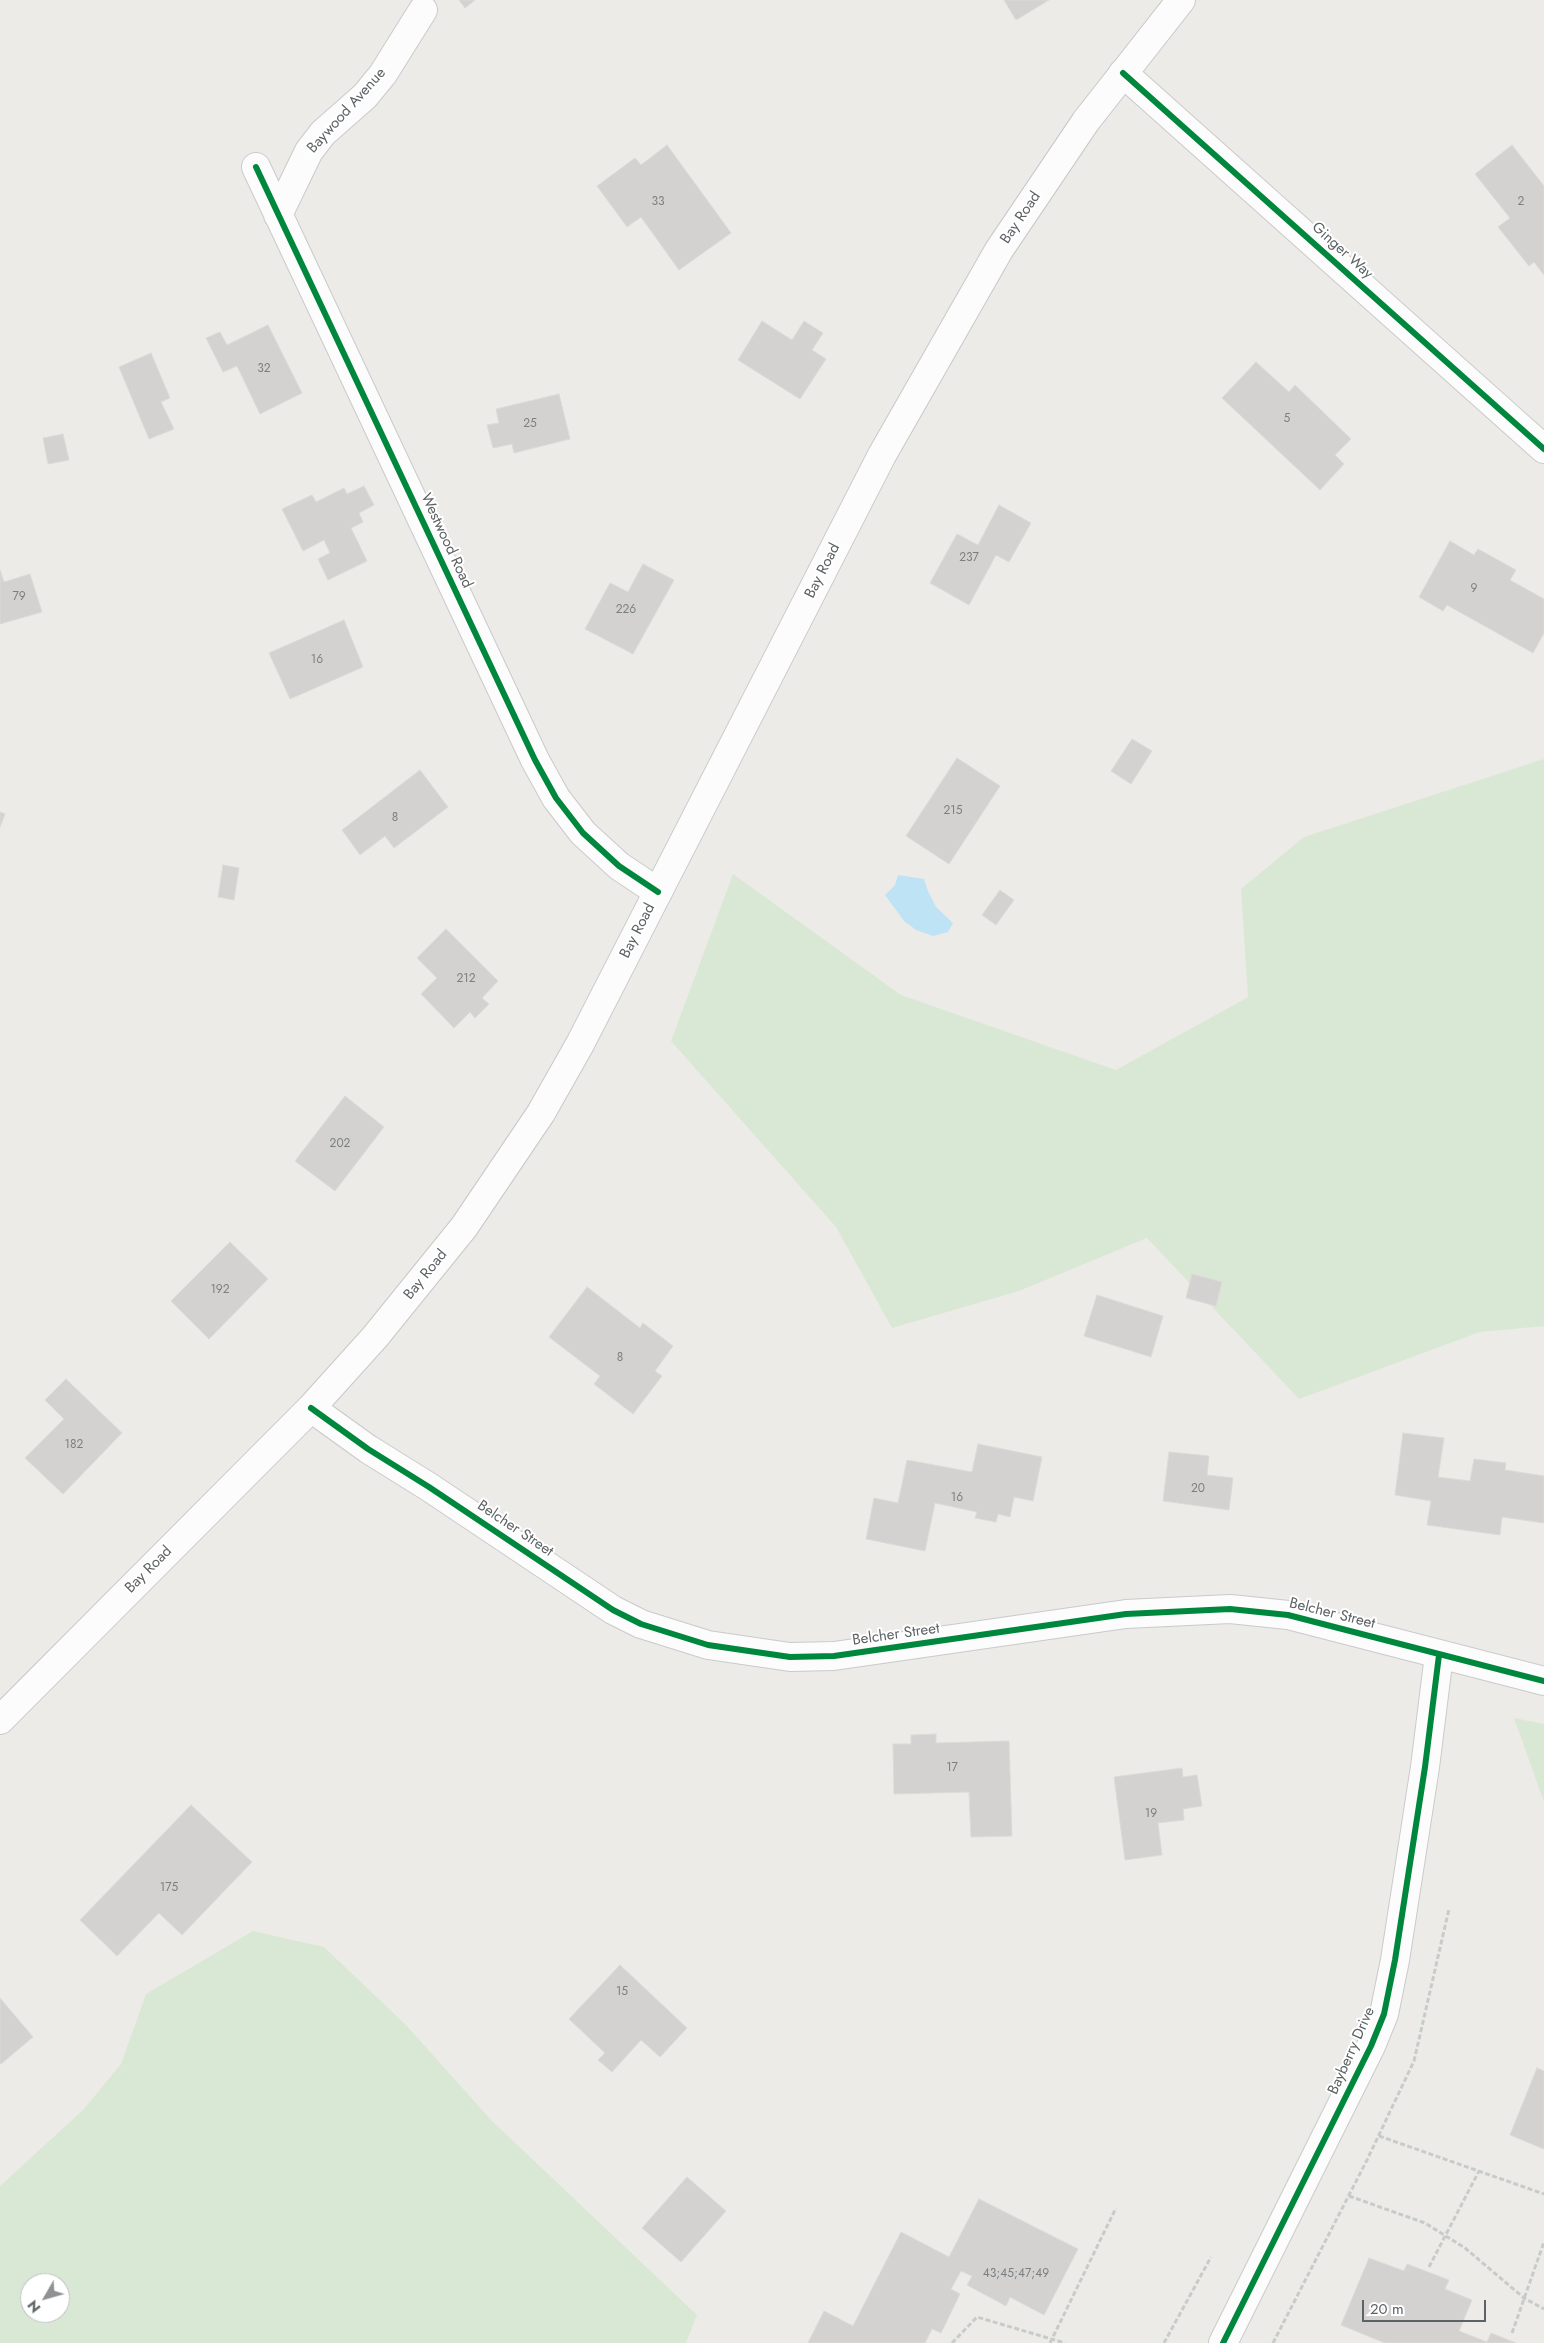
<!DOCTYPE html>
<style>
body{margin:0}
#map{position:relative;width:1544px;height:2343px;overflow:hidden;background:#edebe8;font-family:Jost,sans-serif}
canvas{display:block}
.north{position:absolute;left:20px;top:2273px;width:50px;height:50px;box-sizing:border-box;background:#fff;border:1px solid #bec0c1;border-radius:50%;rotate:232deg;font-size:14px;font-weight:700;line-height:20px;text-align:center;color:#5d6265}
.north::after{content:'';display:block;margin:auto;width:18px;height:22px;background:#8f9293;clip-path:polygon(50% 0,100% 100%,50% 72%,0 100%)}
.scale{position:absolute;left:1362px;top:2300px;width:124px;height:22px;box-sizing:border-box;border:2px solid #5d6265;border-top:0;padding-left:6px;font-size:15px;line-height:18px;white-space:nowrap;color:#5d6265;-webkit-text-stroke:4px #fff;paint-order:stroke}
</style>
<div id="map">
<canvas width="1544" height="2343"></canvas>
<div class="north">N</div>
<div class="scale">20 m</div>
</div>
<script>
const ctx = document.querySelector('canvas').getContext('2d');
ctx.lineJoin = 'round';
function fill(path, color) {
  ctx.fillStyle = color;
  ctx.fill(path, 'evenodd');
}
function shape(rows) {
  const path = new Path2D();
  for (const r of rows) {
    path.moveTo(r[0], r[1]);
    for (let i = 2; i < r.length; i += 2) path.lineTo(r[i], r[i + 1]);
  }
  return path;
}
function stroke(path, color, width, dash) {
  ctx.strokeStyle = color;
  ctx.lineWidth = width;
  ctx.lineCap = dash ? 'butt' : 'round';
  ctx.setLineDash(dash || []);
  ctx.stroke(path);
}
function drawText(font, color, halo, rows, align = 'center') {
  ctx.font = font + ' Jost,sans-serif';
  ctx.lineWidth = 4;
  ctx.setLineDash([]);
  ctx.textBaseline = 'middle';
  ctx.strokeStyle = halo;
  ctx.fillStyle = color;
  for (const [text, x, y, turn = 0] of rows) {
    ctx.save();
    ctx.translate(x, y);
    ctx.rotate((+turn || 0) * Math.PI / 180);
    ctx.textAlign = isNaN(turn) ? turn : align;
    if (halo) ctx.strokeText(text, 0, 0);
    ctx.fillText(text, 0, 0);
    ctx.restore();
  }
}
fill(shape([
 [1544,759,1544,1326,1480,1332,1299,1399,1147,1238,1019,1291,892,1328,836,1227,671,1041,733,874,901,995,1116,1070,1248,997,1241,889,1304,837],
 [1514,1718,1544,1724,1544,1802],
 [253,1931,324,1947,406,2025,491,2120,697,2315,686,2343,0,2343,0,2186,84,2109,121,2064,146,1994],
 [30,2283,60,2283,60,2313,30,2313]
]), '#d9e8d4');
fill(shape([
 [898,875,924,879,928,891,936,907,953,923,948,932,933,936,916,930,904,921,885,895,895,885]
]), '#bee3f5');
const building = shape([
 [459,0,475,0,465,8,459,0],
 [1004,0,1049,0,1016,20,1004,0],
 [667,145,731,233,679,270,641,217,627,227,597,186,635,158,641,165,667,145],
 [1512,145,1544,186,1544,275,1534,262,1529,266,1498,227,1510,218,1475,174,1512,145],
 [762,321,792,340,804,321,823,333,812,350,826,359,800,399,738,360,762,321],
 [268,325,302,393,260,414,237,366,223,372,206,338,220,332,227,345,268,325],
 [151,353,170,398,161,402,174,429,149,439,119,367,151,353],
 [1256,362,1289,392,1295,385,1351,439,1335,455,1344,464,1320,490,1222,398,1256,362],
 [559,394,570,439,514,453,512,444,493,448,487,425,499,423,496,409,559,394],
 [63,434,69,460,48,464,43,438,63,434],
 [364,486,374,505,359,513,363,522,351,528,367,561,328,580,318,559,330,553,324,540,303,551,282,509,312,495,316,502,344,488,347,494,364,486],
 [999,505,1031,523,1009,562,996,555,969,605,930,583,957,534,978,545,999,505],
 [1450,541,1474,555,1478,549,1516,570,1510,580,1544,599,1544,633,1533,653,1447,605,1443,611,1419,597,1450,541],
 [643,564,674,580,633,654,585,629,610,583,628,592,643,564],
 [0,570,4,582,30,574,42,612,0,624,0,570],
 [344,620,363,667,290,699,269,653,344,620],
 [1132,739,1152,751,1131,784,1111,771,1132,739],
 [957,758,1000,786,949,864,906,836,957,758],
 [420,770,448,807,394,848,385,836,360,855,342,830,420,770],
 [0,812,5,814,0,827,0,812],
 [223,865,239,868,234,900,218,897,223,865],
 [1000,890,1014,900,996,925,982,915,1000,890],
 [446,929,498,981,482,998,489,1004,475,1018,470,1012,454,1028,421,994,437,978,417,958,446,929],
 [345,1096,384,1127,335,1191,295,1161,345,1096],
 [230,1242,268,1279,209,1339,171,1301,230,1242],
 [1192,1274,1222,1282,1216,1306,1186,1298,1192,1274],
 [587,1287,640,1328,643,1323,673,1346,655,1371,662,1376,633,1414,594,1384,600,1376,549,1337,587,1287],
 [1097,1295,1163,1316,1151,1357,1084,1336,1097,1295],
 [66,1379,122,1433,63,1494,25,1458,64,1419,45,1400,66,1379],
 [1403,1433,1444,1438,1438,1477,1470,1481,1474,1459,1506,1463,1505,1470,1544,1476,1544,1523,1502,1517,1500,1535,1427,1525,1431,1501,1395,1495,1403,1433],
 [978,1444,1042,1457,1033,1501,1014,1497,1010,1517,998,1514,996,1522,975,1518,977,1512,935,1503,925,1551,866,1539,874,1498,898,1503,907,1460,972,1472,978,1444],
 [1169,1452,1209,1456,1207,1475,1233,1478,1229,1510,1163,1501,1169,1452],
 [936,1734,936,1743,1009,1741,1012,1836,971,1837,969,1792,894,1794,893,1744,911,1744,911,1735,936,1734],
 [1182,1768,1183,1777,1197,1775,1202,1806,1183,1809,1184,1820,1158,1823,1162,1855,1125,1860,1114,1777,1182,1768],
 [191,1805,252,1862,182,1935,159,1913,117,1956,80,1920,191,1805],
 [620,1965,687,2028,660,2057,641,2040,612,2072,598,2060,605,2053,569,2019,620,1965],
 [0,1998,33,2037,1,2064,0,2063,0,1998],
 [1537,2068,1544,2071,1544,2149,1510,2135,1537,2068],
 [687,2177,726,2211,681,2262,642,2228,687,2177],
 [979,2199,1078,2249,1044,2315,1010,2297,1006,2306,967,2285,972,2276,961,2271,951,2289,960,2294,941,2333,932,2329,925,2343,808,2343,824,2311,853,2326,901,2232,949,2257,979,2199],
 [1369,2258,1404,2271,1407,2264,1449,2280,1445,2289,1472,2300,1459,2331,1487,2342,1491,2333,1516,2343,1385,2343,1341,2325,1369,2258]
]);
fill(building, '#d3d2d1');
stroke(building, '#dcdad7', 1);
const minor = shape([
 [1123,73,1544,449],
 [256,167,535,760,556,798,583,833,619,866,658,892],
 [278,215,309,151,323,133,365,96,383,74,423,10],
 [311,1408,368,1449,429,1487,613,1610,641,1624,708,1645,790,1657,834,1656,1126,1614,1230,1609,1288,1615,1544,1681],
 [1223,2343,1371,2046,1384,2014,1395,1960,1425,1767,1439,1655]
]);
const secondary = shape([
 [0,1720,311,1408,375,1337,464,1227,541,1113,580,1044,882,455,999,250,1086,121,1181,0]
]);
stroke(minor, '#c9caca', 30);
stroke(secondary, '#c7c8c7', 30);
stroke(shape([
 [1379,2136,1544,2194],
 [1349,2196,1425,2223,1465,2248,1524,2298,1544,2309],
 [1429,2267,1479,2171],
 [1512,2333,1544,2242],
 [952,2343,977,2317,1065,2343],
 [1050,2343,1116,2208],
 [1164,2343,1211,2257],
 [1273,2343,1367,2160,1414,2061,1449,1909]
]), '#c7ccc9', 3, [5, 2.5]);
stroke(minor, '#fcfcfc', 28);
stroke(secondary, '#fcfcfc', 28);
stroke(shape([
 [1123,73,1544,449],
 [256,167,535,760,556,798,583,833,619,866,658,892],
 [311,1408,368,1449,429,1487,613,1610,641,1624,708,1645,790,1657,834,1656,1126,1614,1230,1609,1288,1615,1544,1681],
 [1223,2343,1371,2046,1384,2014,1395,1960,1425,1767,1439,1655]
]), '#00873e', 6);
drawText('12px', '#7c7f81', null, [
 ["33",658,202],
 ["2",1521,202],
 ["32",264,369],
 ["5",1287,419],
 ["25",530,424],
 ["237",969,558],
 ["9",1474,589],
 ["79",19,597],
 ["226",626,610],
 ["16",317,660],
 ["215",953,811],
 ["8",395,818],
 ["212",466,979],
 ["202",340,1144],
 ["192",220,1290],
 ["8",620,1358],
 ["182",74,1445],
 ["20",1198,1489],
 ["16",957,1498],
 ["17",952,1768],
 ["19",1151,1814],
 ["175",169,1888],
 ["15",622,1992],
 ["43;45;47;49",1016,2274]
]);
drawText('15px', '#5d6265', '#fff', [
 ["Baywood Avenue",347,111,-48],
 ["Bay Road",1021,218,-56],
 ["Ginger Way",1342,251,42],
 ["Westwood Road",446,541,65],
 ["Bay Road",823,571,-63],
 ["Bay Road",638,931,-63],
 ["Bay Road",426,1275,-51],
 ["Belcher Street",515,1529,34],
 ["Bay Road",149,1570,-45],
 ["Belcher Street",1332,1614,14],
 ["Belcher Street",896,1635,-8],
 ["Bayberry Drive",1352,2051,-66]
]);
</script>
